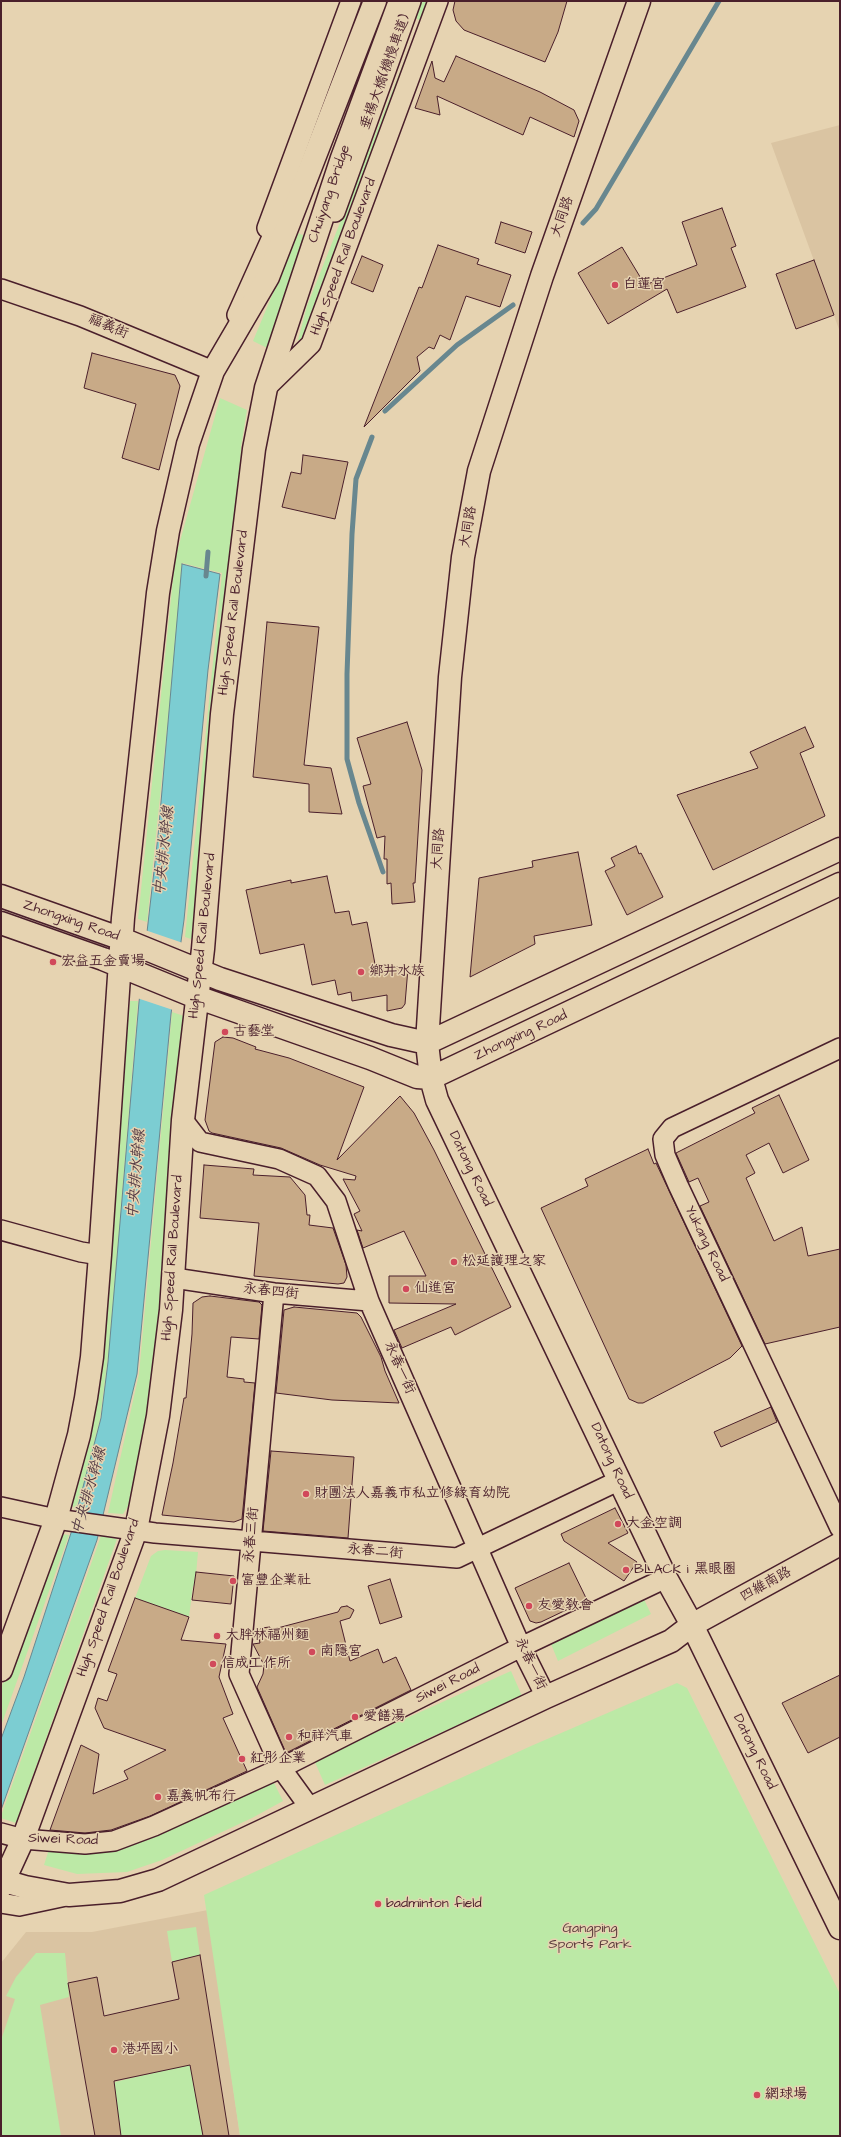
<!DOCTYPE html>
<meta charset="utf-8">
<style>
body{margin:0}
#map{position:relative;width:841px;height:2137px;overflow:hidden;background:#e6d3b1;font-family:"Architects Daughter",sans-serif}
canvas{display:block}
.frame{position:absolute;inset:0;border:2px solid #4a1f2b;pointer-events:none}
</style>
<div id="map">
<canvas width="841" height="2137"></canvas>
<div class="frame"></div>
</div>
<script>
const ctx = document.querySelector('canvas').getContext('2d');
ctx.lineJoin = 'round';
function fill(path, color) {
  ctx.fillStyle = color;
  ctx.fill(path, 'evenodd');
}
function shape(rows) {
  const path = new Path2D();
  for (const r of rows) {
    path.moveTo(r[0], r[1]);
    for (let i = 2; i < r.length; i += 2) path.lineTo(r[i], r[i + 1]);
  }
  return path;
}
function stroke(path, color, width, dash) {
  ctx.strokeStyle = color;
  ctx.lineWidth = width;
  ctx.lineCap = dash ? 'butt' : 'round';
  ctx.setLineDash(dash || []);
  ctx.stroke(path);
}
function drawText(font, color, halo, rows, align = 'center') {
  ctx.font = font + ' "Architects Daughter","LXGW WenKai TC",sans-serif';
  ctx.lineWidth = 3;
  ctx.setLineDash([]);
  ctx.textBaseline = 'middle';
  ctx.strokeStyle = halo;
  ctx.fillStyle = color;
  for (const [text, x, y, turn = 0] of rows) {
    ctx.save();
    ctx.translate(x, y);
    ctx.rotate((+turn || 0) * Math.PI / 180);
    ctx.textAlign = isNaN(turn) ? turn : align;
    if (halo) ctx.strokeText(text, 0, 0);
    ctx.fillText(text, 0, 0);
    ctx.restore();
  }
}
fill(shape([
 [840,125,840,332,771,143],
 [208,1910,240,2136,1,2136,1,1963,26,1932,92,1932]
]), '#dac4a2');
fill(shape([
 [417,1,431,1,306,343,298,340,307,306,420,21,415,17],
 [298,233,309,238,275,352,253,341],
 [220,398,247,410,241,447,239,507,194,940,185,937,222,573,182,563,175,652,147,922,138,919,175,559],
 [130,1001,138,1001,110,1342,100,1419,85,1481,75,1510,71,1503,109,1242],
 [172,1012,187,1017,151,1410,130,1503,123,1514,108,1513,139,1374],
 [61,1534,69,1535,1,1726,1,1688],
 [101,1536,117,1539,16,1823,1,1818,1,1816],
 [165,1550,198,1552,195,1586,193,1586,189,1617,135,1598,151,1556,158,1551],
 [641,1593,651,1614,558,1661,549,1639],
 [511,1671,522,1696,325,1785,314,1760],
 [677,1683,687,1688,840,1994,840,2136,240,2136,204,1895,531,1746],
 [273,1781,283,1801,252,1818,162,1860,127,1872,77,1874,44,1865,50,1846,91,1851,122,1848,156,1836],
 [196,1927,200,1955,172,1962,167,1931],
 [36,1953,65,1953,69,1997,40,2005,61,2136,1,2136,1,2040,15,1999,6,1996,16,1977],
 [190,2064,203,2136,120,2136,111,2083]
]), '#bce9a6');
const water = shape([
 [182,564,220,574,208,670,184,920,171,1014,137,1374,97,1540,1,1810,1,1739,24,1677,71,1533,101,1418,108,1362,139,1002,158,836,182,564]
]);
fill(water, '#7ccdd2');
stroke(water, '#68878f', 1);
fill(shape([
 [145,930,183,943,173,1010,137,998]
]), '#e6d3b1');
stroke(shape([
 [583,223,596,209,719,1],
 [385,411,457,345,513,305],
 [372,437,356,479,352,534,347,674,347,759,359,803,383,872],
 [206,576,208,552]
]), '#68878f', 5);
const building = shape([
 [455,1,567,1,558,32,545,62,464,30,456,21,453,10,455,1],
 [456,56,540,92,574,110,579,121,574,137,530,117,523,135,437,96,440,115,415,108,432,61,435,78,444,82,456,56],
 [722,208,736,246,731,248,746,287,677,313,667,289,608,324,578,273,622,247,645,285,697,265,682,222,722,208],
 [501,222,532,232,525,253,495,243,501,222],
 [438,245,479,259,477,264,511,275,500,307,466,296,450,340,440,335,434,349,429,347,417,357,420,371,364,427,419,287,422,288,438,245],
 [362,256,383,265,373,292,351,283,362,256],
 [814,260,834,315,796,329,776,274,814,260],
 [92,353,175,375,180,386,159,470,122,458,136,404,84,388,92,353],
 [303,455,348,462,335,519,282,507,291,472,301,474,303,455],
 [267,622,319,627,304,765,331,768,342,814,309,812,309,784,253,777,267,622],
 [407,722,422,770,415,883,413,883,415,902,392,904,391,883,387,884,387,859,384,859,385,836,377,838,363,786,371,784,357,738,407,722],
 [805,727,814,747,800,753,825,816,713,870,677,795,758,768,750,752,805,727],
 [636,846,639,854,641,853,663,897,627,915,605,871,615,866,611,858,636,846],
 [578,852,592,925,534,936,535,944,470,977,479,878,533,867,532,861,578,852],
 [327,876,335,913,349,911,352,925,367,922,375,964,408,968,405,1004,402,1008,387,1011,387,995,352,1001,351,992,338,995,335,980,312,985,304,944,260,954,246,890,291,880,291,883,327,876],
 [223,1037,233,1038,256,1047,255,1049,289,1058,364,1087,337,1160,400,1096,414,1113,434,1150,511,1307,455,1335,451,1327,402,1348,394,1330,456,1304,389,1303,389,1276,426,1276,404,1231,363,1248,357,1230,362,1231,354,1214,360,1211,343,1179,355,1180,356,1176,320,1165,281,1148,212,1133,209,1131,205,1120,215,1042,223,1037],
 [779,1095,809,1160,783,1173,769,1143,746,1155,755,1173,746,1178,774,1241,802,1227,808,1256,840,1249,840,1327,765,1344,700,1206,709,1202,698,1178,689,1182,676,1153,755,1113,752,1108,779,1095],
 [648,1149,654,1164,656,1163,742,1346,730,1358,643,1403,638,1403,629,1399,541,1208,588,1186,585,1179,648,1149],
 [204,1165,254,1169,253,1175,290,1177,305,1195,307,1215,310,1215,309,1225,333,1228,346,1265,347,1277,344,1283,338,1284,254,1276,259,1223,200,1218,204,1165],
 [210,1296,259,1302,262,1305,259,1339,231,1337,227,1377,244,1379,244,1382,255,1383,242,1519,234,1522,162,1515,173,1463,184,1398,186,1398,192,1334,193,1303,202,1297,210,1296],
 [294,1307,357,1313,361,1317,381,1357,385,1371,399,1403,332,1400,276,1393,284,1310,294,1307],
 [771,1407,777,1422,721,1447,714,1432,771,1407],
 [271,1451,354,1457,348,1538,263,1531,271,1451],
 [615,1508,628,1533,608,1543,637,1562,624,1581,564,1541,561,1534,615,1508],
 [569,1563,587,1600,541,1622,536,1623,530,1621,515,1588,569,1563],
 [196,1572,234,1576,231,1604,192,1600,196,1572],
 [390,1579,402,1617,380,1624,368,1586,390,1579],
 [135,1598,189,1617,181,1640,226,1644,219,1677,233,1714,223,1718,247,1771,150,1816,111,1830,85,1833,50,1830,81,1745,99,1754,93,1794,128,1779,124,1771,166,1750,104,1728,95,1708,98,1698,107,1701,117,1674,108,1671,135,1598],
 [347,1606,354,1610,350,1618,340,1621,350,1661,378,1649,383,1663,396,1657,411,1690,286,1753,257,1687,263,1674,264,1665,253,1644,260,1643,258,1634,261,1628,270,1627,270,1630,338,1612,341,1607,347,1606],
 [840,1675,840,1737,808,1753,782,1703,840,1675],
 [200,1955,229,2136,203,2136,190,2065,114,2081,121,2136,95,2136,68,1983,97,1977,104,2016,179,1999,172,1962,200,1955]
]);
fill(building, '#c8aa87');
stroke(building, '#4a1f2b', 1);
const street = shape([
 [335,212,411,1],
 [267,228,351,1],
 [1,289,80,316,213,371],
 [237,315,282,215],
 [266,388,311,344,438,1],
 [840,1048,672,1128,663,1139,665,1155,678,1185,840,1528],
 [183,1120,200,1142,279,1159,317,1176,336,1201,369,1301,521,1647,546,1697],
 [1,1230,81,1252,100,1255],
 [174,1278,274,1293,369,1301],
 [274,1293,239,1674,281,1768,310,1808],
 [1,1507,56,1519,155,1533,457,1558,620,1480],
 [1,1833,23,1839,85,1844,114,1841,154,1826,281,1768,521,1647,666,1578],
 [1,1903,19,1906,66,1896]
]);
const secondary = shape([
 [639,1,542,276,479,471,463,557,450,677,427,1043,431,1078,437,1100,666,1578,692,1625,840,1928],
 [1,896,122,939,220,979,391,1035,427,1043,840,849],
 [1,923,103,959,191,995,370,1058,417,1077,431,1078,840,884],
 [1,1670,56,1519,79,1435,86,1398,92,1357,100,1255,123,918,158,593,168,531,188,444,213,371,268,277,375,1],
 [1,1880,25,1887,69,1895,120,1891,158,1880,546,1697,671,1641,692,1625,840,1544],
 [1,1887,23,1839,136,1530,158,1416,171,1310,183,1120,203,949,222,714,254,449,266,388,342,158,400,1]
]);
stroke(street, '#4a1f2b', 22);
stroke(secondary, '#4a1f2b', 25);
stroke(street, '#e6d3b1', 19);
stroke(secondary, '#e6d3b1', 22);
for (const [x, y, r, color] of [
 [615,285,4,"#d1495b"],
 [53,962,4,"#d1495b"],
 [361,972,4,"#d1495b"],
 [225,1032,4,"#d1495b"],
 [454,1262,4,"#d1495b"],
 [406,1289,4,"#d1495b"],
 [306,1494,4,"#d1495b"],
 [618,1524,4,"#d1495b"],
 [626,1570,4,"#d1495b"],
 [233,1581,4,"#d1495b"],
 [529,1606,4,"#d1495b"],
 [217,1636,4,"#d1495b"],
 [312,1652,4,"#d1495b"],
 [213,1664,4,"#d1495b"],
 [355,1717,4,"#d1495b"],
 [289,1737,4,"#d1495b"],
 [242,1759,4,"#d1495b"],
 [158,1797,4,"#d1495b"],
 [378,1904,4,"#d1495b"],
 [114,2050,4,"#d1495b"],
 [757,2095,4,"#d1495b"]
]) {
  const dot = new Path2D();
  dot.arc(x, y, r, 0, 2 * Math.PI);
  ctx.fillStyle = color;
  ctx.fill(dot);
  stroke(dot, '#e6d3b1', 1.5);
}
drawText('14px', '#4a1f2b', '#e6d3b1', [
 ["垂楊大橋(機慢車道)",386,72,-70],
 ["Chuiyang Bridge",330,194,-71],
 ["大同路",563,217,-71],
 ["High Speed Rail Boulevard",344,257,-70],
 ["福義街",108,327,23],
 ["大同路",469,527,-80],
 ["High Speed Rail Boulevard",234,613,-83],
 ["大同路",439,849,-86],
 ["Zhongxing Road",71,921,19],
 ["High Speed Rail Boulevard",203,936,-84],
 ["Zhongxing Road",521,1036,-25],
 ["Datong Road",470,1169,64],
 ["Yukang Road",706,1244,64],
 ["High Speed Rail Boulevard",173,1258,-86],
 ["永春四街",271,1292,6],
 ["永春一街",399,1368,66],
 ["Datong Road",611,1461,65],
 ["永春三街",252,1535,-85],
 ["永春二街",375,1552,5],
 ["四維南路",766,1585,-29],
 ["High Speed Rail Boulevard",109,1598,-71],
 ["永春一街",530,1664,65],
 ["Siwei Road",448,1684,-27],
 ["Datong Road",754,1752,64],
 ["Siwei Road",63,1840,2]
]);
drawText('14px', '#4a1f2b', '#e6d3b1', [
 ["白蓮宮",623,285],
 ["宏益五金賣場",61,962],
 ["鄉井水族",369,972],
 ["古藝堂",233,1032],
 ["松延護理之家",462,1262],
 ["仙進宮",414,1289],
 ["財團法人嘉義市私立修緣育幼院",314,1494],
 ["大金空調",626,1524],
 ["BLACK i 黑眼圈",634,1570],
 ["富豐企業社",241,1581],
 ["友愛教會",537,1606],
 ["大胖林福州麵",225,1636],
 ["南隱宮",320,1652],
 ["信成工作所",221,1664],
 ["愛饍湯",363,1717],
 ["和祥汽車",297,1737],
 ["紅彤企業",250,1759],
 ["嘉義帆布行",166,1797],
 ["badminton field",386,1904],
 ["港坪國小",122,2050],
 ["網球場",765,2095]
], 'left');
drawText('14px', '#5b3d3d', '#e6d3b1', [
 ["Gangping",590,1929],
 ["Sports Park",590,1945]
]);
drawText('italic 15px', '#523944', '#e6d3b1', [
 ["中央排水幹線",165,851,-84],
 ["中央排水幹線",137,1174,-85],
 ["中央排水幹線",90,1491,-74]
]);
</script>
